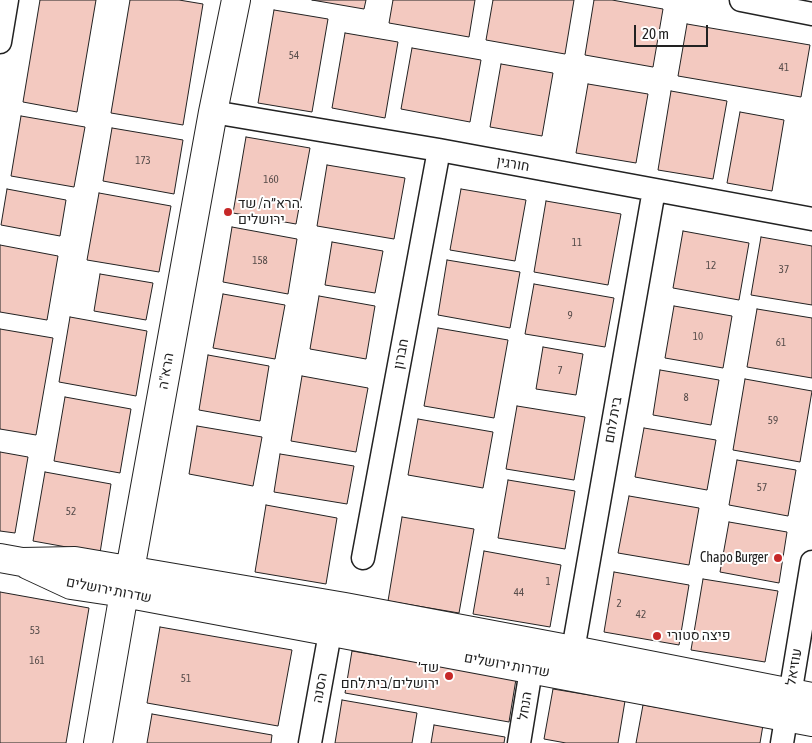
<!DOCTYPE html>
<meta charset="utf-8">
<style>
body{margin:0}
#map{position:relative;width:812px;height:743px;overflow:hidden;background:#fff;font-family:"Asap Condensed",sans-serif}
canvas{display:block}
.scale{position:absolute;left:634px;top:25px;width:74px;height:22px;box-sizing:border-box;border:2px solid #222;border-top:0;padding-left:6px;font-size:15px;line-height:18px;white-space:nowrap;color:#222;-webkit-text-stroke:4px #fff;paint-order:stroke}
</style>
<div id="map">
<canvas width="812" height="743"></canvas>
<div class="scale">20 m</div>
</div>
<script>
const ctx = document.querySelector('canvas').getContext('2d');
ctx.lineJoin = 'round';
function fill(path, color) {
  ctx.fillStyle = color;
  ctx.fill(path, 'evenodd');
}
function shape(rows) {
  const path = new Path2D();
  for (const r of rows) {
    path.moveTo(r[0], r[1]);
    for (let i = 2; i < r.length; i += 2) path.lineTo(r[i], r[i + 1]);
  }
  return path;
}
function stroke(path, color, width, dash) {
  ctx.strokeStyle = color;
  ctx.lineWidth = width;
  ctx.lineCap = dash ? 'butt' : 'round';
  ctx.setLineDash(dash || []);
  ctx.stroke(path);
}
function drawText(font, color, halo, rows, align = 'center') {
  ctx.font = font + ' "Asap Condensed",Heebo,sans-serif';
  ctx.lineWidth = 4;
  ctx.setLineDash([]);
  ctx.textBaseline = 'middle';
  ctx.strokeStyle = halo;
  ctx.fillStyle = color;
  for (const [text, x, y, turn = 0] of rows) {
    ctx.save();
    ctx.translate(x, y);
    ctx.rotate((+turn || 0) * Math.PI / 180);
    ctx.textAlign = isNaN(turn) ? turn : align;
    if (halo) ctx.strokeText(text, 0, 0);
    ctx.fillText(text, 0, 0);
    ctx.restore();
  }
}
const building = shape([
 [40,0,96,0,77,112,23,102,40,0],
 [130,0,179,0,203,4,183,125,111,113,130,0],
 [312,0,366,0,364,9,312,0],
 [393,0,475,0,469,37,389,23,393,0],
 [493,0,574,0,565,54,486,40,493,0],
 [594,0,612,0,663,9,653,67,585,55,594,0],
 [274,10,328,19,312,112,258,103,274,10],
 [687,24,810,45,801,97,678,76,687,24],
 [345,33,398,42,385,118,332,108,345,33],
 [412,48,481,60,470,122,401,109,412,48],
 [501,64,553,73,542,136,490,127,501,64],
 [588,84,648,94,636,163,576,153,588,84],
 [671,91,727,101,713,179,658,170,671,91],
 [740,112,784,120,772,191,727,183,740,112],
 [21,116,85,127,74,187,11,176,21,116],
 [112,128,183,140,174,194,103,181,112,128],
 [246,137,310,148,296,224,233,213,246,137],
 [327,165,405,178,394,239,317,226,327,165],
 [7,189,66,200,60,236,1,225,7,189],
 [461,189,526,200,515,261,450,250,461,189],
 [99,193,171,206,159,272,87,260,99,193],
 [546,201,621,214,608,285,534,272,546,201],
 [232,227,297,239,288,294,223,282,232,227],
 [683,231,749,243,739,300,673,288,683,231],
 [761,237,812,246,812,305,751,295,761,237],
 [332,242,383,251,375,293,325,285,332,242],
 [0,245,58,256,47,320,0,312,0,245],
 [447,260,520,272,510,328,438,315,447,260],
 [100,274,153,283,146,320,94,311,100,274],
 [534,284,614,298,605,347,525,334,534,284],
 [223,294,285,305,275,359,213,348,223,294],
 [319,296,375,306,366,359,310,349,319,296],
 [674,306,732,316,723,368,665,358,674,306],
 [757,309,812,318,812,378,747,367,757,309],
 [70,317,147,331,136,396,59,382,70,317],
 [438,328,508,340,494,418,424,406,438,328],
 [0,329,53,338,36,435,0,429,0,329],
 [543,347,583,354,576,395,536,389,543,347],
 [208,355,269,366,260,421,199,410,208,355],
 [660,370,719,380,711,425,653,415,660,370],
 [302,376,368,388,356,452,291,441,302,376],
 [745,379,812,391,800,462,733,450,745,379],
 [65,397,131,409,120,473,54,461,65,397],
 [517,406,585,417,574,480,506,469,517,406],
 [418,419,493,432,483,488,408,475,418,419],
 [197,426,262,437,253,486,189,474,197,426],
 [644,428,716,440,707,490,635,477,644,428],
 [0,452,28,457,15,533,0,531,0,452],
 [280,454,354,466,347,504,274,492,280,454],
 [737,460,796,470,788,516,729,505,737,460],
 [45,472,111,484,100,553,33,541,45,472],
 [508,480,575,491,565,549,498,538,508,480],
 [629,496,699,508,689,565,618,553,629,496],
 [266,505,337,518,326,584,255,572,266,505],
 [402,517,474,529,459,613,388,601,402,517],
 [729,522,787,532,779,583,720,572,729,522],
 [484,551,561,565,550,627,473,614,484,551],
 [614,572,689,585,679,645,604,632,614,572],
 [703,579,778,591,765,662,691,650,703,579],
 [0,592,89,608,66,743,0,743,0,592],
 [160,627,292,650,278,726,147,703,160,627],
 [352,651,516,679,509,722,345,693,352,651],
 [553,689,625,701,618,743,566,743,544,739,553,689],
 [342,700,417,713,412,743,335,743,342,700],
 [643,705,763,725,760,743,636,743,643,705],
 [152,714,272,735,271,743,147,743,152,714],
 [434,725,505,737,504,743,431,743,434,725]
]);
fill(building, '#f3c9c0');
stroke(building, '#222', 1);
const minor = shape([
 [741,0,812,14],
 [0,42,7,0],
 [213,112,439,150,812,219],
 [363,558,439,150],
 [573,650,654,190],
 [310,743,330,633],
 [519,743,531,670],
 [782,743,812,562]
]);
const tertiary = shape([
 [0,558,22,562,75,561,345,607,573,650,812,697],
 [28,565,71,585,124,593,812,722],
 [98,743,124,593,130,570,213,112,236,0]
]);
stroke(minor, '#222', 25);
stroke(tertiary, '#222', 30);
stroke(minor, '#fff', 22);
stroke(tertiary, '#fff', 28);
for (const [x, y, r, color] of [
 [228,212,5,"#c62828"],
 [778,558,5,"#c62828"],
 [657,636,5,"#c62828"],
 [449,676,5,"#c62828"]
]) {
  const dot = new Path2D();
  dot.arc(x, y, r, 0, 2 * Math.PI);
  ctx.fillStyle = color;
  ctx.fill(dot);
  stroke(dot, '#fff', 2);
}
drawText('11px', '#564c4a', null, [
 ["54",294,56],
 ["41",784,68],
 ["173",143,161],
 ["160",271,180],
 ["11",577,243],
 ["158",260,261],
 ["12",711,266],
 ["37",784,270],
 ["9",570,316],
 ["10",698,337],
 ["61",781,343],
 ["7",560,371],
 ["8",686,398],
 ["59",773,421],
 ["57",762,488],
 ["52",71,512],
 ["1",548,582],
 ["44",519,593],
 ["2",619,604],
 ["42",641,615],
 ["53",35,631],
 ["161",37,661],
 ["51",186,679]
]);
drawText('14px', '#222', '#fff', [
 ["חורגין",513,164,10],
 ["חברון",401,354,-79],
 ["הרא\"ה",166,371,-80],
 ["בית לחם",613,420,-80],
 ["שדרות ירושלים",109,590,11],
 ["שדרות ירושלים",507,665,10],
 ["עוזיאל",794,667,-80],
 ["הסנה",320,688,-80],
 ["הנחל",525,706,-81]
]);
drawText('14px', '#222', '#fff', [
 ["הרא״ה/ שד.",238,204],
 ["ירושלים",238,220],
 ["Chapo Burger",768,558,"right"],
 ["פיצה סטורי",667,636],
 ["שד׳",439,668,"right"],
 ["ירושלים/בית לחם",439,684,"right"]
], 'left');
</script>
